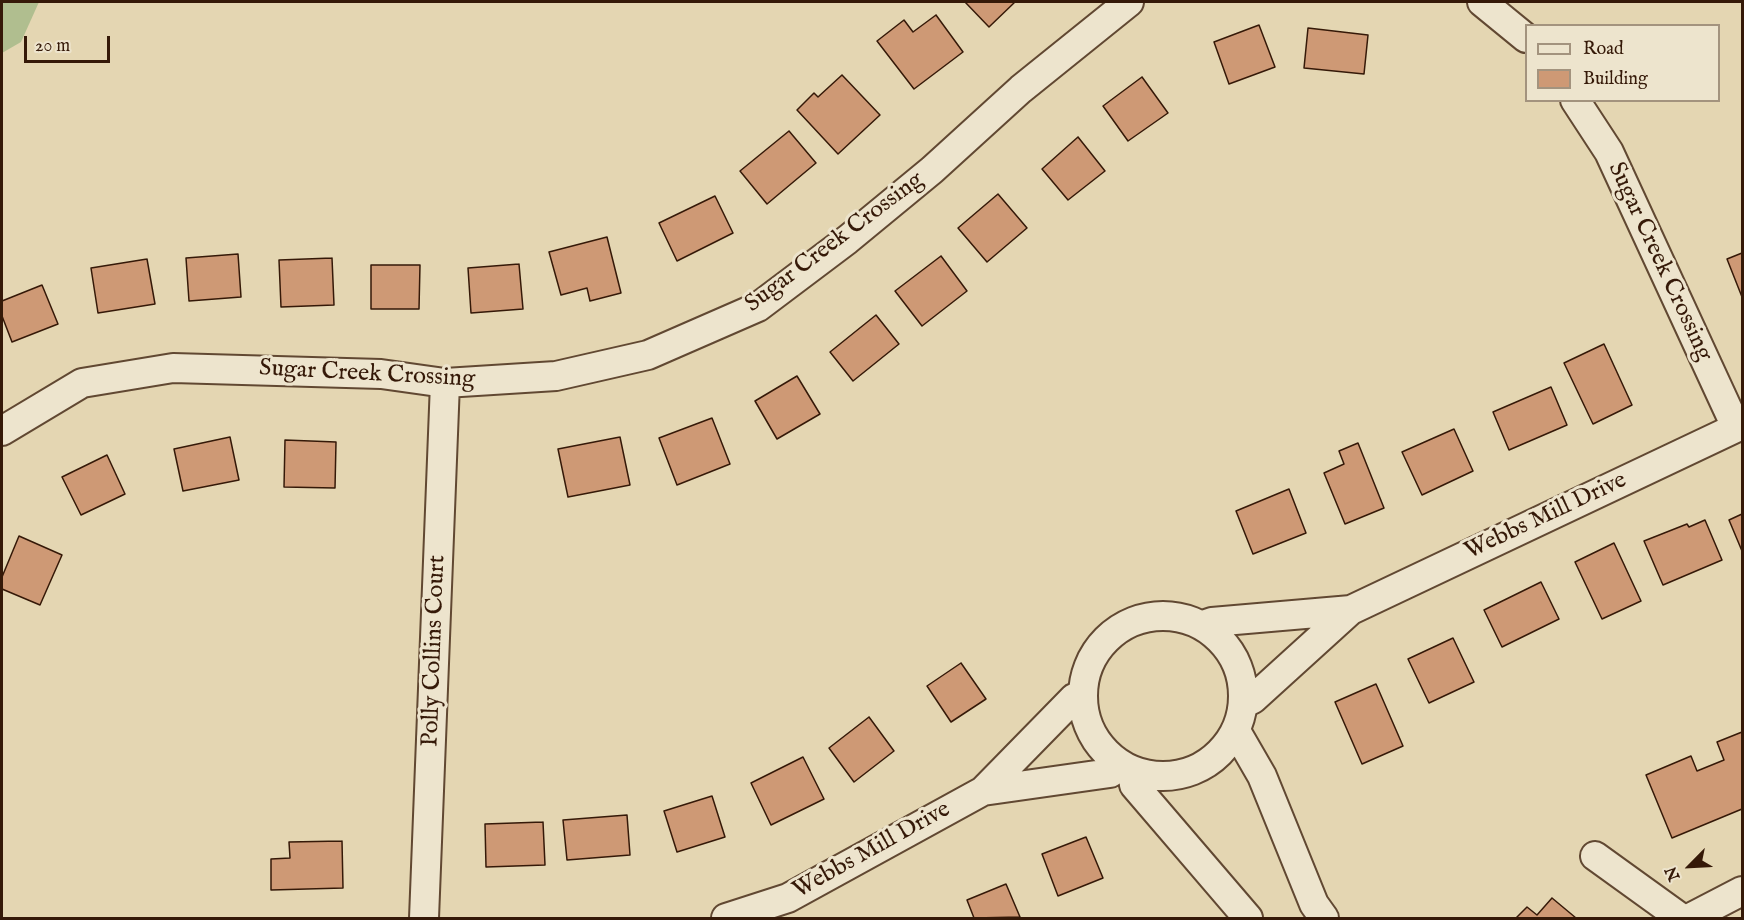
<!DOCTYPE html>
<style>
body{margin:0}
#map{position:relative;width:1744px;height:920px;overflow:hidden;background:#e4d6b2;font-family:"IM FELL English",serif}
canvas{display:block}
.frame{position:absolute;inset:0;border:3px solid #351908;pointer-events:none}
.legend{position:absolute;left:1525px;top:24px;width:195px;height:78px;box-sizing:border-box;background:#ede4cd;border:2px solid #a3937e;margin:0;padding:8px 10px;list-style:none;font-size:18px;color:#351908}
.legend li{display:flex;align-items:center;gap:12px;height:30px}
.legend b{width:30px;border:2px solid #a3937e}
.north{position:absolute;left:1660px;top:836px;width:60px;height:60px;-webkit-text-stroke:4px #ede4cd;paint-order:stroke;rotate:246deg;font-size:16px;font-weight:700;line-height:24px;text-align:center;color:#351908}
.north::after{content:'';display:block;margin:auto;width:21px;height:27px;background:#351908;clip-path:polygon(50% 0,100% 100%,50% 72%,0 100%)}
.scale{position:absolute;left:24px;top:36px;width:86px;height:27px;box-sizing:border-box;border:3px solid #351908;border-top:0;padding-left:8px;font-size:18px;line-height:21px;white-space:nowrap;color:#351908;-webkit-text-stroke:4px #ede4cd;paint-order:stroke}
</style>
<div id="map">
<canvas width="1744" height="920"></canvas>
<div class="frame"></div>
<ul class="legend">
<li><b style="height:8px;background:#ede4cd"></b>Road</li>
<li><b style="height:16px;background:#ce9975"></b>Building</li>
</ul>
<div class="north">N</div>
<div class="scale">20 m</div>
</div>
<script>
const ctx = document.querySelector('canvas').getContext('2d');
ctx.lineJoin = 'round';
function fill(path, color) {
  ctx.fillStyle = color;
  ctx.fill(path, 'evenodd');
}
function shape(rows) {
  const path = new Path2D();
  for (const r of rows) {
    if (r.length === 3) {
      path.moveTo(r[0] + r[2], r[1]);
      path.arc(r[0], r[1], r[2], 0, 2 * Math.PI);
      continue;
    }
    path.moveTo(r[0], r[1]);
    for (let i = 2; i < r.length; i += 2) path.lineTo(r[i], r[i + 1]);
  }
  return path;
}
function stroke(path, color, width, dash) {
  ctx.strokeStyle = color;
  ctx.lineWidth = width;
  ctx.lineCap = dash ? 'butt' : 'round';
  ctx.setLineDash(dash || []);
  ctx.stroke(path);
}
function drawText(font, color, halo, rows, align = 'center') {
  ctx.font = font + ' "IM FELL English",serif';
  ctx.lineWidth = 6;
  ctx.setLineDash([]);
  ctx.textBaseline = 'middle';
  ctx.strokeStyle = halo;
  ctx.fillStyle = color;
  for (const [text, x, y, turn = 0] of rows) {
    ctx.save();
    ctx.translate(x, y);
    ctx.rotate((+turn || 0) * Math.PI / 180);
    ctx.textAlign = isNaN(turn) ? turn : align;
    if (halo) ctx.strokeText(text, 0, 0);
    ctx.fillText(text, 0, 0);
    ctx.restore();
  }
}
fill(shape([
 [2,2,39,2,21,42,2,53]
]), '#b0be8f');
const building = shape([
 [965,2,1015,2,989,27,965,2],
 [936,15,963,52,914,89,877,41,904,20,913,32,936,15],
 [1259,25,1275,67,1229,84,1214,42,1259,25],
 [1308,28,1368,35,1364,74,1304,68,1308,28],
 [842,75,880,115,838,154,797,110,814,93,818,97,842,75],
 [1142,77,1168,113,1128,141,1103,106,1142,77],
 [789,131,816,163,767,204,740,171,789,131],
 [1078,137,1105,171,1068,200,1042,169,1078,137],
 [998,194,1027,228,987,262,958,228,998,194],
 [715,196,733,233,677,261,659,223,715,196],
 [607,237,621,293,590,301,587,288,561,295,549,252,607,237],
 [1742,253,1742,297,1727,259,1742,253],
 [238,254,241,297,189,301,186,258,238,254],
 [941,256,967,291,922,326,895,291,941,256],
 [332,258,334,305,281,307,279,260,332,258],
 [147,259,155,304,98,313,91,268,147,259],
 [519,264,523,309,471,313,468,268,519,264],
 [371,265,420,265,419,309,371,309,371,265],
 [42,285,58,324,12,342,2,316,2,301,42,285],
 [876,315,899,344,853,381,830,352,876,315],
 [1604,344,1632,405,1593,424,1564,363,1604,344],
 [797,376,820,414,777,439,755,401,797,376],
 [1551,387,1567,425,1509,450,1493,412,1551,387],
 [712,418,730,464,677,485,659,438,712,418],
 [1454,429,1473,471,1422,495,1402,452,1454,429],
 [230,437,239,480,183,491,174,449,230,437],
 [620,437,630,485,568,497,558,449,620,437],
 [285,440,336,442,335,488,284,487,285,440],
 [1358,443,1384,508,1345,524,1324,473,1344,464,1339,451,1358,443],
 [107,455,125,494,81,515,62,477,107,455],
 [1289,489,1306,533,1253,554,1236,511,1289,489],
 [1742,514,1742,551,1729,520,1742,514],
 [1705,520,1722,560,1663,585,1644,541,1687,524,1689,527,1705,520],
 [19,536,62,555,40,605,2,589,2,577,19,536],
 [1614,543,1641,601,1602,619,1575,562,1614,543],
 [1541,582,1559,619,1502,647,1484,610,1541,582],
 [1453,638,1474,682,1429,703,1408,659,1453,638],
 [961,663,986,699,951,722,927,686,961,663],
 [1376,684,1403,746,1362,764,1335,702,1376,684],
 [869,717,894,751,854,782,829,748,869,717],
 [1742,732,1742,809,1672,838,1646,775,1691,756,1697,771,1724,760,1717,742,1742,732],
 [803,757,824,799,771,825,751,783,803,757],
 [712,796,725,837,677,852,664,811,712,796],
 [627,815,630,855,567,860,563,820,627,815],
 [543,822,545,865,486,867,485,824,543,822],
 [1086,837,1103,878,1058,896,1042,854,1086,837],
 [342,841,343,888,271,890,271,859,290,858,289,842,342,841],
 [1006,884,1020,917,974,918,967,900,1006,884],
 [1552,898,1576,918,1516,918,1527,907,1537,915,1552,898]
]);
fill(building, '#ce9975');
stroke(building, '#351908', 1.5);
const street = shape([
 [1482,2,1526,38],
 [1575,100,1609,152,1736,427],
 [2,431,82,383,173,368,381,374,445,383,556,376,648,355,758,307,847,240,932,170,1021,89,1129,2],
 [1163,696,80],
 [1203,625,1212,622,1351,610],
 [1243,704,1253,699,1351,610,1742,425],
 [1236,731,1262,776,1314,904,1324,918],
 [1132,770,1134,785,1248,918],
 [983,791,1110,773,1122,765],
 [1595,856,1681,918],
 [424,918,445,383],
 [726,918,788,898,983,791,1074,698,1083,695],
 [1690,918,1742,891]
]);
stroke(street, '#614832', 32);
stroke(street, '#ede4cd', 28);
drawText('24px', '#351908', '#ede4cd', [
 ["Sugar Creek Crossing",835,243,-37],
 ["Sugar Creek Crossing",1659,262,65],
 ["Sugar Creek Crossing",367,375,3],
 ["Webbs Mill Drive",1546,517,-25],
 ["Polly Collins Court",435,651,-88],
 ["Webbs Mill Drive",872,851,-29]
]);
</script>
